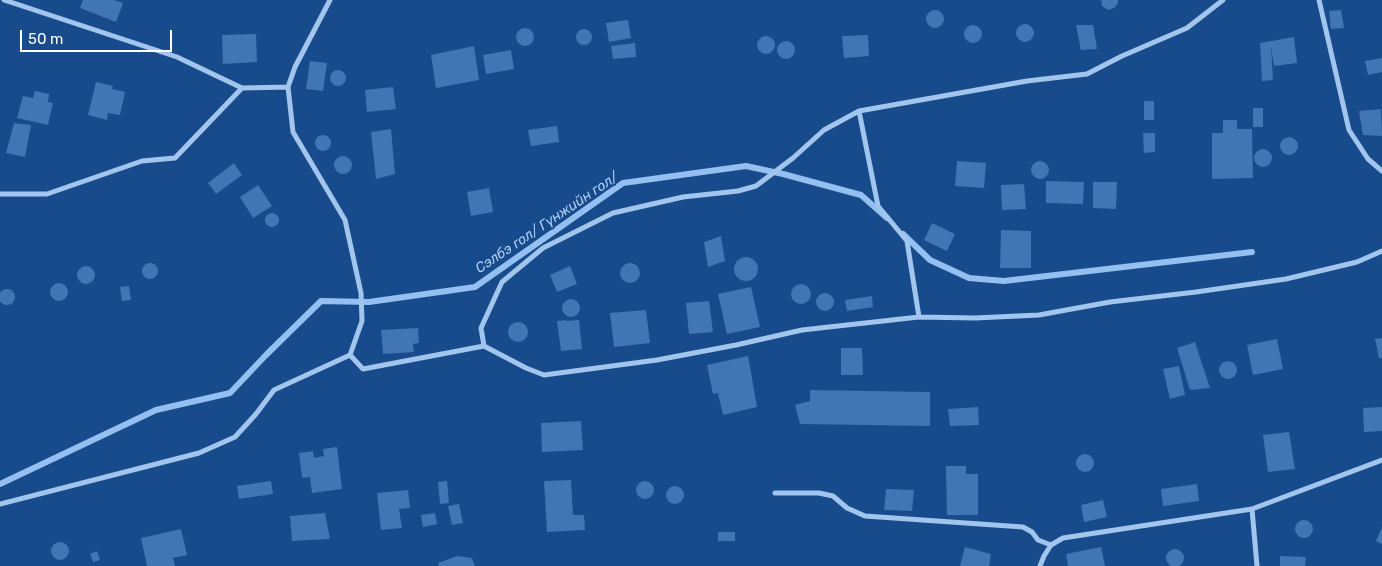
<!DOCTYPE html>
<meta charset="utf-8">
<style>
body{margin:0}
#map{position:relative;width:1382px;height:566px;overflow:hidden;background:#184b8b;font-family:Rubik,sans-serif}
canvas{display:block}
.scale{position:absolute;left:20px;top:30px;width:152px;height:22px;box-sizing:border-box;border:2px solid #fff;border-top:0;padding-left:6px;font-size:15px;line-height:18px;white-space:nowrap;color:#fff;-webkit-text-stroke:4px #184b8b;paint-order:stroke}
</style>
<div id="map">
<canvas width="1382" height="566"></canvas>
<div class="scale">50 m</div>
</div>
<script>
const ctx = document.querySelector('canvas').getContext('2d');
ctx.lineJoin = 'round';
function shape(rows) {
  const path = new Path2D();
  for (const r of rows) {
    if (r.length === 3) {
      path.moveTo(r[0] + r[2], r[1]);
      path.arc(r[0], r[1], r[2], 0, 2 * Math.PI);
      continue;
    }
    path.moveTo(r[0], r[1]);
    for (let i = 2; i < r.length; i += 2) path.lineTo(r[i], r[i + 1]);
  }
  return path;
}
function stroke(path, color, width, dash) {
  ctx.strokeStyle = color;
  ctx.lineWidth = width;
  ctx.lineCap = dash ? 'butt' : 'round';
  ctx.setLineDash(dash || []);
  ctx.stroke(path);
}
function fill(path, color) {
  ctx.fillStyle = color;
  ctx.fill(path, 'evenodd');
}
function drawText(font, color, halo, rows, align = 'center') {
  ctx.font = font + ' Rubik,sans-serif';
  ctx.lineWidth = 4;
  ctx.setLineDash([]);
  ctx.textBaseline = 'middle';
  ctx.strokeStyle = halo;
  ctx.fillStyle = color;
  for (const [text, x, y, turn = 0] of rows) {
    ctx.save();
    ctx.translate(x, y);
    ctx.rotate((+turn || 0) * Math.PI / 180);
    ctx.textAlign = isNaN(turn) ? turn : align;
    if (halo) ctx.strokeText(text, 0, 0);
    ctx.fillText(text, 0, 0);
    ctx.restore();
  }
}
stroke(shape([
 [903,234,930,260,969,278,1004,281,1252,252],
 [0,484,156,410,230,393,266,355,321,301,369,302,475,287,623,183,746,166,783,174,861,195,887,218]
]), '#94c0f1', 6);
fill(shape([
 [83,0,114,0,123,3,116,22,80,8],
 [1101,0,1118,0,1118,3,1114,8,1108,10,1102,6],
 [1341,10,1344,28,1331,29,1329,11],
 [935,19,9],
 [628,20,631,38,609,42,606,23],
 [1025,33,9],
 [1076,25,1093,25,1097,49,1081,50],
 [973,34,9],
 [525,37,9],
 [584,37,8],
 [256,34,257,62,223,64,222,35],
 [868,35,869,56,844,58,842,36],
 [766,45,9],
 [1294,37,1297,63,1274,66,1271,46,1273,80,1262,81,1260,43],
 [786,50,9],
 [635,43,636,57,613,59,611,46],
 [474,46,479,80,436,88,431,55],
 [511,50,514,69,486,74,483,55],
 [1382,58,1382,72,1368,75,1365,61],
 [310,61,327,63,323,91,306,89],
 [338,78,8],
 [96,82,113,86,112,89,125,92,120,115,108,113,107,120,88,115],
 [393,87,396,109,367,112,365,90],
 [35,91,49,94,48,102,53,103,48,125,17,118,23,96,33,98],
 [1144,101,1154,101,1154,120,1144,120],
 [1253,108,1263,108,1263,127,1253,127],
 [1381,109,1382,136,1363,135,1359,111],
 [1223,120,1237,120,1237,129,1252,129,1253,178,1212,179,1212,133,1223,133],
 [14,123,31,125,25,157,6,153],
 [557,126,559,142,531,146,528,130],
 [391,129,395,174,376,179,371,132],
 [1143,133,1155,133,1155,152,1144,153],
 [323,143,8],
 [1289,146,9],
 [1263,158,9],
 [343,165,9],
 [1040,170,9],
 [957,161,986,163,984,188,955,186],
 [234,163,242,175,216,194,208,183],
 [1046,181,1084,182,1083,204,1046,203],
 [1093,182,1117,182,1116,209,1093,208],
 [1024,184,1026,209,1002,210,1001,185],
 [258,185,272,206,253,218,240,197],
 [489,188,493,212,471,216,467,192],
 [272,220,7],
 [932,223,955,234,947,251,924,240],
 [1001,230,1031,231,1031,268,1000,268],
 [721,236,725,261,708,267,704,242],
 [746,269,12],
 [150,271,8],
 [630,273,10],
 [570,266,577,284,557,292,550,275],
 [86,275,9],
 [59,292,9],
 [801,294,10],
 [129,286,131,300,122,301,120,287],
 [751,287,760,327,727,334,718,294],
 [7,297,8],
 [825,302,9],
 [872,296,873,307,847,311,845,300],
 [571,308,9],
 [709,301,713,332,689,334,686,303],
 [646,310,650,343,614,347,610,313],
 [566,320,566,321,579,320,582,349,561,351,557,321],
 [518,332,10],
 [418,328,419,343,413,344,414,352,383,354,381,330],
 [1382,338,1382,358,1379,358,1375,339],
 [1277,339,1283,369,1253,375,1247,345],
 [1195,342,1210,388,1190,390,1177,348],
 [841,348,862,348,863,375,841,375],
 [748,356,757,407,723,415,718,393,713,394,707,365],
 [1228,370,9],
 [1179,366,1185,395,1170,399,1163,369],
 [810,390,930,392,930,426,800,424,795,405,810,401],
 [978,407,979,425,950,426,948,409],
 [1382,407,1382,431,1364,432,1363,408],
 [581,421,583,450,542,452,541,423],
 [1289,432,1295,469,1268,472,1263,435],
 [337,447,342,489,312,493,310,477,302,478,299,453,313,451,314,458,324,456,323,449],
 [1085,463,9],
 [946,466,966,466,966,474,978,474,978,515,947,515],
 [571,480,573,515,584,515,585,530,547,532,544,481],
 [271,481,273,494,239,499,237,486],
 [447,481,449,503,440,504,438,482],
 [645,490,9],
 [1197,484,1199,501,1163,506,1161,489],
 [675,495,9],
 [886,489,914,490,912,511,884,510],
 [408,490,410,508,399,509,402,528,381,530,377,493],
 [1103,500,1107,517,1084,522,1081,505],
 [459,504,463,523,452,525,448,506],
 [325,513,330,539,292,541,290,516],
 [435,513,437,524,423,527,421,515],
 [1304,529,9],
 [1382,527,1382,544,1376,541],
 [181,529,187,555,173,558,175,566,147,566,141,538],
 [718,532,735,532,735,541,718,541],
 [60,551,9],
 [965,547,991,554,989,566,960,566],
 [1101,547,1105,566,1068,566,1066,554],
 [1175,558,9],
 [97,551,100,560,93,562,90,554],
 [457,556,472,558,475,566,439,566,438,563],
 [1280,556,1306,557,1305,566,1280,566]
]), '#4175b3');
stroke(shape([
 [4,0,177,57,242,88,288,87,295,67,330,0],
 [1319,0,1349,130,1368,159,1382,171],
 [859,111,878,206,907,241,919,317],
 [0,194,47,194,142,161,175,158,242,88],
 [484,346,481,328,502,282,543,248,613,213,683,197,738,191,756,186,793,158,824,130,859,111,1027,81,1087,74,1122,56,1187,28,1223,0],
 [350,355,363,369,484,346,526,368,544,375,657,360,736,345,802,330,919,317,975,318,1039,315,1110,302,1196,292,1286,279,1357,262,1382,251],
 [775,493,819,493,833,496,847,508,865,516,1023,527,1032,532,1038,540,1051,545],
 [0,504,199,453,235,437,256,414,274,390,350,355,362,321,361,293,345,220,293,132,288,87],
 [1252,509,1257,566],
 [1040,566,1044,556,1051,545,1063,538,1252,509,1382,460]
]), '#a2c5ee', 5);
drawText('italic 14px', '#aecff5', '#184b8b', [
 ["Сэлбэ гол/ Гүнжийн гол/",547,223,-34]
]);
</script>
